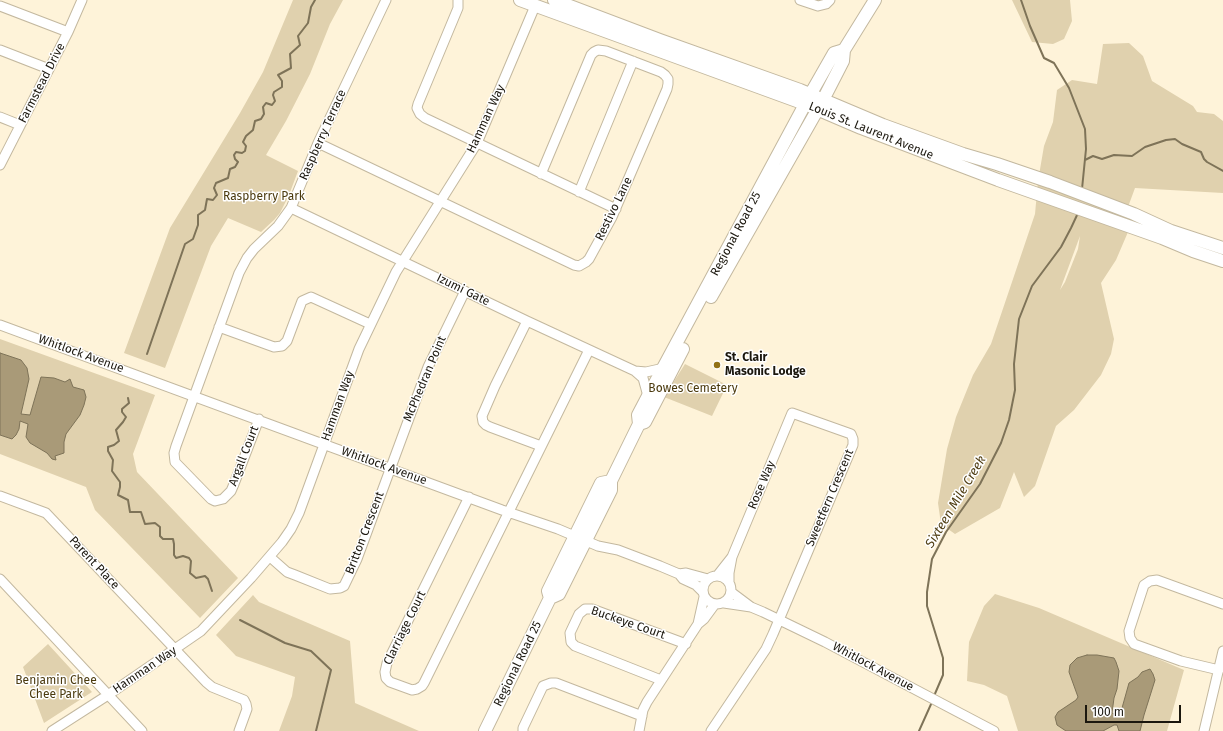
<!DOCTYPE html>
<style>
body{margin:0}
#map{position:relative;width:1223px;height:731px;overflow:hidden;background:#fef3d9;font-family:"Fira Sans",sans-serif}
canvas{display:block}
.scale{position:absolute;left:1085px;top:705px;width:96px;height:18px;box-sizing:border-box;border:2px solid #1b170e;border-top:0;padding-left:5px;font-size:12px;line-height:14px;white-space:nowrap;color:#1b170e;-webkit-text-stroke:3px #fff;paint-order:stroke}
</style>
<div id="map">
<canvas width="1223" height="731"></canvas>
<div class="scale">100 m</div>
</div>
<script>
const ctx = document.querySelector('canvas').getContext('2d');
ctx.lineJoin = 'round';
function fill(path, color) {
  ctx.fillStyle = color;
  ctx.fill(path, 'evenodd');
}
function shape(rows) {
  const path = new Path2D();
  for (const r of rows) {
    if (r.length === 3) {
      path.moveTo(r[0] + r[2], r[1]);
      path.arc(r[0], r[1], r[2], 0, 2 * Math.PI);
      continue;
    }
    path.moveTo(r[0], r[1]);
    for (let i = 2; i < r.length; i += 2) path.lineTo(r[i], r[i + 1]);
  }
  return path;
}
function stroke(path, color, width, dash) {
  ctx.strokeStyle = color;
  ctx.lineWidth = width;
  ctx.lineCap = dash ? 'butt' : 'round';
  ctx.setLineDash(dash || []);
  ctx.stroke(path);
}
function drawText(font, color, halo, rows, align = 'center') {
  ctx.font = font + ' "Fira Sans",sans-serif';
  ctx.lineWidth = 3;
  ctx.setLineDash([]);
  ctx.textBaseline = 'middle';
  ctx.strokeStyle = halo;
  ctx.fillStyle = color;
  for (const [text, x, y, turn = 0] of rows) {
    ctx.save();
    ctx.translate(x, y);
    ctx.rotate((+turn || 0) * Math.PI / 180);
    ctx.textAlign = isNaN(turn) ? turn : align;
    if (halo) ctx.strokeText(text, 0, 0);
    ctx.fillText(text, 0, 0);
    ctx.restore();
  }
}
fill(shape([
 [293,0,343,0,330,24,310,74,286,121,266,155,298,171,289,195,280,213,274,220,261,232,228,218,211,246,165,368,124,353,170,228,240,113,263,72],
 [1012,0,1070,0,1072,21,1064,39,1053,44,1032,42],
 [1129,43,1143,56,1152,81,1193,106,1197,112,1214,114,1223,121,1223,193,1135,188,1128,207,1128,232,1116,260,1101,283,1114,339,1111,354,1101,375,1074,410,1056,426,1035,486,1024,497,1014,472,1000,508,955,534,941,524,938,503,947,449,956,417,973,375,991,344,1035,214,1038,181,1044,146,1053,122,1057,90,1072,80,1097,84,1103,44],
 [1080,236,1078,249,1065,282,1060,290],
 [0,339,155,395,133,454,137,472,238,578,200,618,95,510,86,487,0,454],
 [685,364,727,385,712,416,664,397],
 [995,594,1039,608,1184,670,1167,731,1018,731,1007,696,984,685,967,681,969,642,984,606],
 [253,595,259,602,350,641,355,703,419,731,279,731,292,696,295,677,236,656,216,635],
 [48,644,92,692,44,723,23,667]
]), '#e0d1ae');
const water = shape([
 [0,353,21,360,27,368,29,379,21,414,30,415,41,377,54,378,65,382,70,379,73,387,84,390,86,397,84,405,80,415,66,434,64,442,64,453,55,456,56,460,52,459,47,453,30,443,26,437,28,424,20,421,19,429,16,435,12,439,0,435,0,353],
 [1087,655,1097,655,1114,658,1116,662,1119,671,1117,689,1114,698,1112,713,1116,715,1122,708,1129,683,1138,677,1142,672,1150,669,1153,674,1155,680,1144,715,1140,731,1119,731,1117,725,1114,725,1103,731,1066,731,1057,725,1055,717,1058,712,1076,700,1078,697,1069,672,1070,665,1077,658,1087,655]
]);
fill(water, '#a99a78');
stroke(water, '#7e7358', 1);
stroke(shape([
 [1021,0,1030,26,1044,58,1054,63,1069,88,1085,129,1086,149,1082,189],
 [1085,160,1093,156,1102,159,1114,155,1132,156,1145,147,1166,140,1175,139,1182,144,1201,152,1204,159,1207,162,1223,171],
 [147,354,185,244,193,239,198,225,198,215,205,210,207,199,213,200,217,195,214,188,216,183,228,178,230,169,235,167,238,162,235,159,234,155,236,152,242,153,245,151,246,146,243,142,246,136,253,130,255,121,261,119,264,114,263,107,266,103,272,105,275,101,273,95,274,92,282,87,282,81,278,75,291,68,290,54,300,45,298,36,308,23,311,7,315,0],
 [128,398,129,403,122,409,122,412,126,417,123,422,116,430,119,441,114,445,108,447,108,451,113,460,112,471,120,482,120,487,118,495,128,500,130,512,141,512,145,524,155,523,160,527,160,536,163,539,173,539,174,544,174,555,176,558,183,556,189,558,191,561,190,573,196,578,205,576,208,579,212,591],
 [240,620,285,643,311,651,331,670,316,731],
 [934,696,943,675,943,658,927,606,927,592,932,559,946,532,980,484,1001,443,1009,420,1015,390,1014,364,1019,319,1032,286,1061,247,1071,228,1078,213],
 [919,731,932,702]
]), '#7e7358', 2);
const minor = shape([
 [458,0,458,8,418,104,417,108,420,114,425,118,616,209],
 [800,0,818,6,826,4,830,0],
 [0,6,68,32],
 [0,50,49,69],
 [0,117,20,125],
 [318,143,574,265,579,266,586,262,589,259,612,217,667,89,668,84,668,79,665,75,661,72,606,51,598,50,594,52,591,55,541,174],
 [0,165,68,32,82,0],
 [579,192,633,61],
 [291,208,527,321,635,371,643,378,648,396],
 [527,321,495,386,482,416,483,422,486,425,490,427,541,446],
 [0,325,502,510,558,529,598,546,618,550,660,566,679,574,683,579,696,585,703,592],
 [219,327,274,347,282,346,287,341,302,301,311,297,370,324],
 [635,371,646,372,664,368],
 [259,419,234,484,231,491,223,499,215,501,211,499,175,462,174,453,176,446,239,273,247,258,254,249,278,226,291,208,318,143,386,0],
 [0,496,46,513,206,682,212,687,244,700,246,704,247,709,239,731],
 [469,497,387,663,385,672,386,678,390,682,412,690,417,689,422,686,424,683,589,350],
 [270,557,287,572,295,575,330,589,340,588,344,586,357,559,428,367,465,291],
 [679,574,686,573,708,579],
 [717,576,732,557],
 [717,590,14],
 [0,579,142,731],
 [731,592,751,607],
 [724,603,751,607,763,612,825,642,994,731],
 [698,624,704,597],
 [1219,670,1181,661,1134,644,1130,638,1129,631,1144,585,1150,581,1157,580,1223,604],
 [661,680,575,646,571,642,570,633,579,614,585,609,592,609,686,644],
 [52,731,108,695,201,631,251,578,282,542,291,529,299,513,359,349,396,272,477,143,535,6],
 [523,731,523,728,543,686,551,683,556,683,642,716],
 [639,731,643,710,647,702,698,624,704,619,715,604],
 [711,731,766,649,773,634,850,452,853,445,853,439,851,434,792,413,732,557,729,573,729,583],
 [1204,731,1223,651]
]);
const major = shape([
 [520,0,805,104,861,128,998,180,1162,238,1193,251,1223,261],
 [554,0,660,40,800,90,883,125,963,154,997,164,1050,182,1134,214,1171,231,1223,248],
 [711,297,823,100,843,61,844,50,875,0],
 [639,424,645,422,683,349],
 [550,598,559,594,611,490,611,481,639,424,638,415,648,396,810,95,834,53,844,50],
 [485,731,550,598,548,591,601,483,611,481]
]);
stroke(minor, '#c3b89f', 11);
stroke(major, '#c3b89f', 14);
stroke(minor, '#fff', 9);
stroke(major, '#fff', 12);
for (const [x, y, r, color] of [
 [717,365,4,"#917117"]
]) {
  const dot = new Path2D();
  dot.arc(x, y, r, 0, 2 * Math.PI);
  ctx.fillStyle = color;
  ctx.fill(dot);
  stroke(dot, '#fff', 1.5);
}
drawText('12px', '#1b170e', '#fff', [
 ["Farmstead Drive",42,83,-63],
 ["Hamman Way",486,119,-65],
 ["Louis St. Laurent Avenue",871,131,22],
 ["Raspberry Terrace",323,135,-66],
 ["Restivo Lane",614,209,-64],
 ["Regional Road 25",736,234,-62],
 ["Izumi Gate",463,290,26],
 ["Whitlock Avenue",81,354,20],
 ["McPhedran Point",425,379,-67],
 ["Hamman Way",338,406,-70],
 ["Argall Court",244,456,-69],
 ["Whitlock Avenue",384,466,20],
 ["Rose Way",762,485,-67],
 ["Sweetfern Crescent",830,498,-67],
 ["Britton Crescent",365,533,-69],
 ["Parent Place",94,563,47],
 ["Buckeye Court",628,623,19],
 ["Clarriage Court",405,628,-64],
 ["Regional Road 25",518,664,-64],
 ["Whitlock Avenue",873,667,28],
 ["Hamman Way",145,670,-34]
]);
drawText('12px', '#4b3a0e', '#fff', [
 ["Raspberry Park",264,197],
 ["Bowes Cemetery",693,389],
 ["Benjamin Chee",56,681],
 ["Chee Park",56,695]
]);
drawText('bold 12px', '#1b170e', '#fff', [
 ["St. Clair",725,358],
 ["Masonic Lodge",725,372]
], 'left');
drawText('italic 13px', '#513f14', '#fff', [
 ["Sixteen Mile Creek",956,502,-59]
]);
</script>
